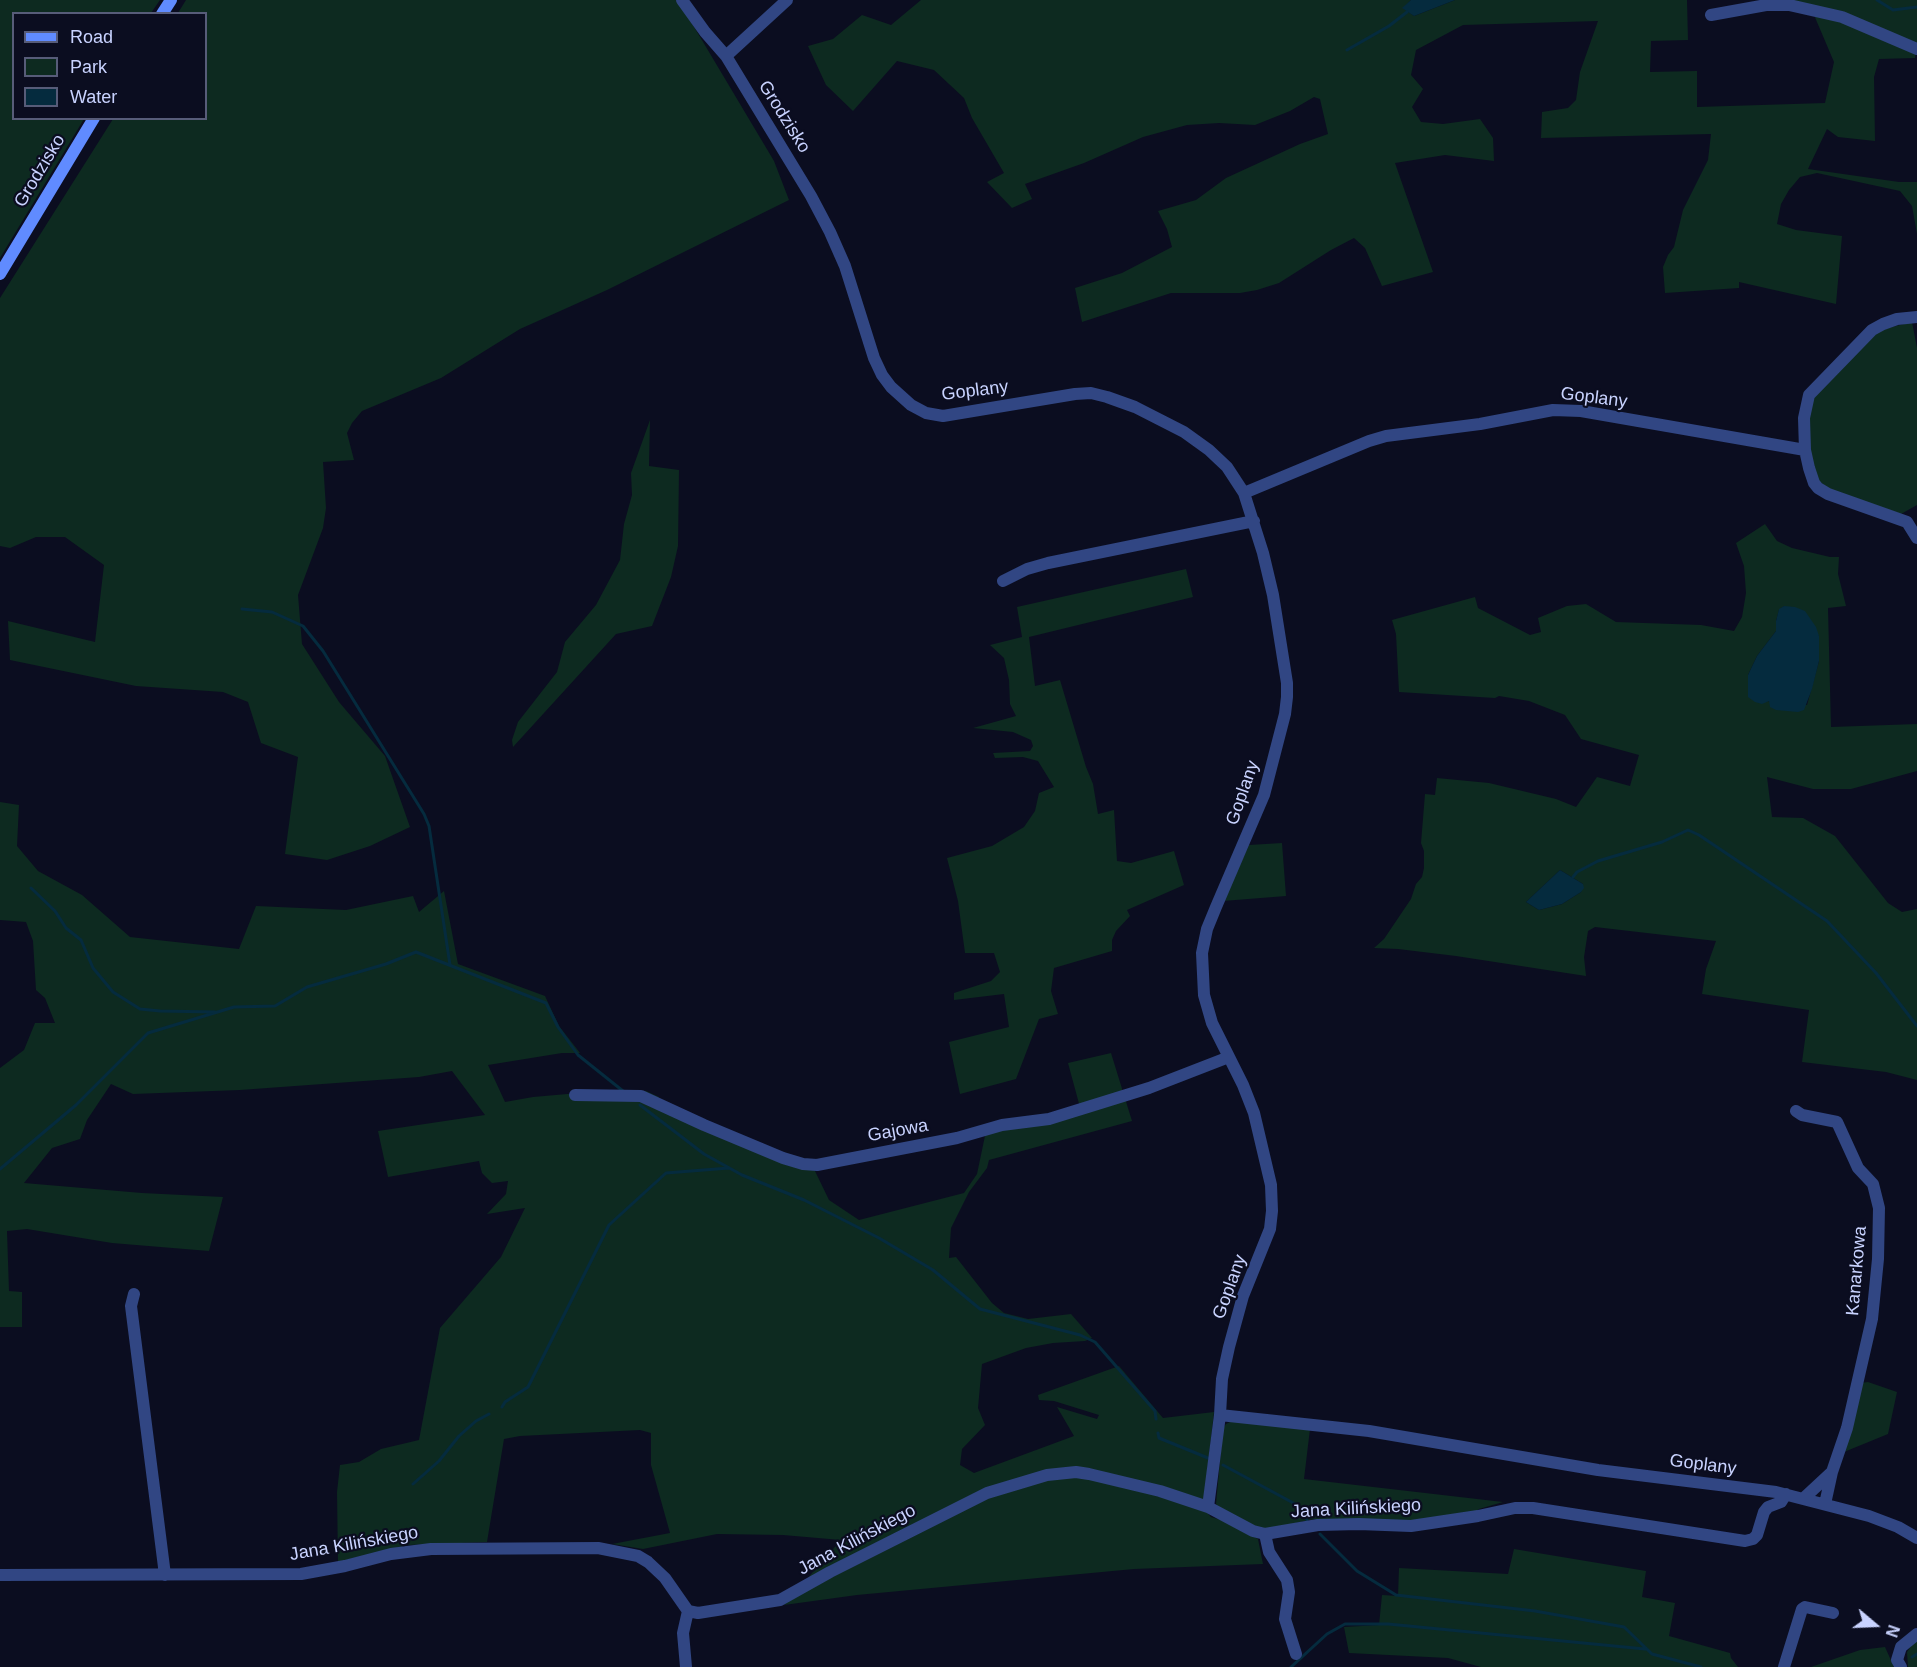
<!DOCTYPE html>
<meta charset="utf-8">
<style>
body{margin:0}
#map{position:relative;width:1917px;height:1667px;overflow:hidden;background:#0b0d20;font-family:Helvetica,sans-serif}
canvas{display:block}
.legend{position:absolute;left:12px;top:12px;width:195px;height:108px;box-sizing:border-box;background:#0b0d20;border:2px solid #575c79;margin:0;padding:8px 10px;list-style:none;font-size:18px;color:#c9d3ff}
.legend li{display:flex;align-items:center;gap:12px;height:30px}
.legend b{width:30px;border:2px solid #575c79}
.north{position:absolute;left:1845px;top:1595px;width:60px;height:60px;-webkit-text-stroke:4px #0b0d20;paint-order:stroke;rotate:109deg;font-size:16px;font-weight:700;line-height:24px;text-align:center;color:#c9d3ff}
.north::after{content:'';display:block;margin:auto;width:21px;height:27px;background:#c9d3ff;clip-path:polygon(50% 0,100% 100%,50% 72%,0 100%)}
</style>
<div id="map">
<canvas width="1917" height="1667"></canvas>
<ul class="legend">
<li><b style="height:8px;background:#608bff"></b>Road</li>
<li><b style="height:16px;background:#0d2a20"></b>Park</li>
<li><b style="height:16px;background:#052b3e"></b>Water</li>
</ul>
<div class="north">N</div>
</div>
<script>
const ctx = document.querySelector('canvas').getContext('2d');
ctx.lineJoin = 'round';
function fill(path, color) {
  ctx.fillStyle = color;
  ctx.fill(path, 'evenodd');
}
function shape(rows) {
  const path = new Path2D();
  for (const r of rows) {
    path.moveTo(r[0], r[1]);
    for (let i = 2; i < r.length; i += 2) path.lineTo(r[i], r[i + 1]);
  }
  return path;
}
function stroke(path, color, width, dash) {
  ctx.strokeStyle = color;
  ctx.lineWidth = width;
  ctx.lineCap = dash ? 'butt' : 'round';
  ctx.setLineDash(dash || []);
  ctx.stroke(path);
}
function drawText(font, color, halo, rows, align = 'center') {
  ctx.font = font + ' Helvetica,sans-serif';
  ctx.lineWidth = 4.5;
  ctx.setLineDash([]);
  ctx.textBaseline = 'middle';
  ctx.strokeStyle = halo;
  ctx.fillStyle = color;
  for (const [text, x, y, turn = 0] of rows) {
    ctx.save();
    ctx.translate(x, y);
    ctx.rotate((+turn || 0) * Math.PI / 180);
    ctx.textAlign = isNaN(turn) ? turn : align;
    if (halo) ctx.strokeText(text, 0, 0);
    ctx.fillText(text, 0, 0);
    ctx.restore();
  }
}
fill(shape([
 [0,0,160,0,151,13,14,14,14,118,84,119,0,258],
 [186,0,678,0,774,161,789,200,607,290,520,329,441,378,362,411,352,423,347,433,354,460,323,462,326,508,323,528,298,595,302,644,339,702,385,756,410,827,370,846,327,860,285,854,298,757,261,743,248,702,223,692,136,686,10,660,8,621,95,642,104,565,65,537,36,537,10,548,0,546,0,298,113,119,206,118,206,14,178,13],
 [921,0,1411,0,1403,8,1414,16,1455,0,1687,0,1688,40,1651,41,1650,72,1697,71,1697,107,1825,103,1834,62,1814,15,1786,0,1917,0,1917,46,1915,58,1879,59,1874,77,1875,141,1838,137,1827,129,1808,169,1899,182,1917,182,1917,234,1912,206,1900,191,1817,173,1800,177,1789,190,1781,204,1777,224,1796,230,1842,236,1836,304,1739,282,1739,288,1665,293,1663,267,1668,255,1674,247,1683,210,1708,160,1711,134,1541,138,1542,112,1568,108,1576,100,1580,72,1598,21,1463,25,1416,50,1411,75,1423,89,1412,107,1421,122,1443,124,1480,119,1493,138,1494,161,1445,155,1395,163,1433,272,1382,286,1365,248,1354,238,1331,250,1279,283,1257,290,1240,293,1171,293,1082,322,1075,288,1122,273,1172,247,1167,229,1158,211,1196,200,1226,178,1300,144,1328,134,1320,99,1314,97,1290,111,1255,125,1219,123,1187,125,1143,137,1084,163,1025,184,1032,199,1012,208,987,182,1004,173,972,118,964,98,934,70,897,61,853,111,826,85,808,46,833,39,862,15,891,25],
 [1912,322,1917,348,1917,505,1901,514,1831,491,1819,481,1811,464,1808,437,1810,401,1824,383,1880,330],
 [650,420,649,466,679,470,678,546,671,577,652,626,616,634,513,747,512,740,518,722,557,672,565,642,596,605,620,560,624,524,632,495,631,473],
 [1765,524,1777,541,1792,548,1830,557,1839,557,1838,574,1846,606,1828,608,1831,727,1917,724,1917,771,1851,789,1813,789,1767,777,1772,817,1803,818,1835,836,1888,903,1902,912,1917,909,1917,1080,1886,1072,1802,1062,1809,1010,1702,994,1706,969,1716,941,1595,927,1588,931,1584,957,1586,976,1456,956,1398,949,1374,948,1384,939,1411,899,1416,884,1422,877,1424,868,1424,851,1421,843,1425,794,1435,795,1437,778,1489,783,1556,799,1576,807,1597,777,1630,786,1639,755,1581,739,1565,715,1529,701,1499,696,1495,698,1399,692,1396,634,1392,620,1475,597,1478,608,1530,635,1541,632,1538,618,1567,606,1586,604,1616,622,1701,625,1734,631,1742,617,1746,593,1744,566,1736,543],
 [1784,606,1819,636,1819,661,1807,705,1767,701,1748,675,1757,656,1776,631,1776,621,1779,610],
 [1560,870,1583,884,1581,892,1562,904,1539,910,1526,902],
 [1186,569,1193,597,1029,637,1035,686,1060,680,1086,767,1093,784,1098,814,1114,810,1117,861,1131,863,1174,851,1184,885,1127,910,1130,916,1116,931,1112,940,1112,951,1054,968,1051,991,1058,1014,1039,1019,1016,1079,960,1094,949,1042,1009,1027,1004,994,954,1000,954,993,991,981,1000,972,994,953,965,953,958,901,947,858,992,846,1024,827,1035,811,1039,793,1054,787,1038,761,1023,757,995,758,993,753,1030,751,1033,746,1031,740,1013,732,973,728,1016,716,1010,704,1009,680,1004,658,990,645,1022,637,1017,607],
 [0,802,19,805,17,846,38,871,82,895,130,937,239,949,256,906,346,910,413,896,419,912,444,891,458,964,545,996,559,1026,580,1053,562,1053,488,1065,505,1102,533,1097,613,1090,646,1091,659,1097,656,1105,814,1169,829,1200,859,1220,964,1193,977,1174,986,1131,1081,1111,1068,1063,1111,1053,1132,1121,989,1160,987,1168,969,1192,951,1228,949,1258,956,1257,992,1303,1004,1313,1028,1319,1071,1314,1092,1338,1085,1341,1053,1343,1026,1348,982,1364,978,1408,985,1425,962,1449,960,1465,974,1473,1074,1436,1057,1407,1097,1419,1099,1415,1054,1401,1039,1400,1038,1395,1119,1366,1163,1418,1214,1412,1203,1508,1211,1517,1231,1523,1258,1539,1263,1564,1134,1569,857,1595,784,1605,841,1540,783,1535,717,1534,643,1549,612,1544,670,1533,651,1465,651,1433,640,1430,520,1436,504,1439,487,1542,408,1545,338,1562,337,1492,340,1465,359,1462,381,1449,419,1440,440,1328,501,1257,525,1208,487,1214,506,1194,508,1181,492,1183,482,1173,479,1161,388,1177,378,1131,485,1115,452,1071,419,1077,240,1090,133,1094,111,1084,87,1120,80,1139,52,1148,24,1183,142,1193,223,1197,209,1251,112,1243,27,1229,7,1231,9,1291,22,1292,22,1327,0,1327,0,1068,24,1050,35,1023,55,1023,45,998,36,990,33,941,26,922,0,920],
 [1282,843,1286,896,1223,901,1249,845],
 [1868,1382,1897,1392,1888,1434,1844,1452,1861,1383],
 [1232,1421,1310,1429,1304,1479,1503,1502,1479,1509,1473,1514,1410,1522,1314,1519,1269,1529,1256,1527,1221,1510,1216,1504,1223,1428,1226,1424],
 [1514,1549,1646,1571,1642,1597,1675,1603,1669,1636,1730,1653,1731,1658,1738,1667,1481,1667,1448,1658,1349,1653,1344,1627,1379,1625,1382,1595,1398,1596,1399,1568,1508,1574],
 [1917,1640,1917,1667,1908,1667,1907,1652,1913,1643],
 [1885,1647,1894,1667,1811,1667,1860,1650]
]), '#0d2a20');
fill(shape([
 [1411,0,1455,0,1414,16,1402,8],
 [1784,606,1795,607,1805,611,1816,627,1819,636,1819,661,1812,689,1804,710,1798,712,1776,710,1770,707,1769,701,1762,704,1755,702,1748,697,1748,675,1757,656,1776,631,1776,621,1779,609],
 [1560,870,1583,884,1584,888,1581,892,1562,904,1539,910,1526,902]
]), '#052b3e');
stroke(shape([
 [1877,0,1893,10,1917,7],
 [1347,50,1389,26,1407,12],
 [242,609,272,612,303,626,323,651,424,814,429,826,450,965],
 [1573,877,1577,872,1598,861,1662,842,1688,830,1699,835,1827,921,1876,973,1917,1026],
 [31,888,55,911,66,928,81,940,93,968,113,992,140,1009,160,1011,215,1012],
 [640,1105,704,1154,742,1175,804,1200,879,1238,933,1270,980,1309,1080,1335,1095,1342,1155,1411,1156,1419],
 [0,1169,76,1105,148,1033,234,1007,275,1006,307,987,386,964,416,952,546,1003,558,1027,578,1055,623,1091],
 [502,1407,505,1402,528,1387,609,1225,666,1173,729,1168],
 [1158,1433,1159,1438,1208,1458],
 [1223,1465,1297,1505,1307,1520],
 [413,1484,439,1461,459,1436,476,1421,489,1414],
 [1320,1534,1357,1571,1396,1595,1535,1611,1624,1627,1652,1654,1701,1667],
 [1912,1657,1917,1654],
 [1291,1667,1327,1634,1345,1624,1388,1624,1645,1649]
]), '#052b3e', 3);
stroke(shape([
 [682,0,705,32,726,56,811,196,830,232,845,266,874,358,882,375,891,387,911,405,926,413,943,416,1075,394,1091,393,1107,397,1135,407,1184,432,1209,450,1227,467,1244,493,1263,553,1273,595,1287,683,1287,697,1285,714,1264,795,1216,907,1207,929,1202,953,1204,995,1212,1023,1243,1085,1254,1113,1271,1185,1272,1211,1270,1229,1243,1296,1229,1347,1222,1379,1220,1415,1369,1431,1598,1470,1776,1492,1869,1516,1898,1527,1917,1538],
 [1711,15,1766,5,1789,5,1842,17,1917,49],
 [726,56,787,0],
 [1917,317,1897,319,1883,324,1872,330,1809,395,1804,418,1805,450,1809,468,1814,483,1818,488,1828,494,1907,522,1917,538],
 [1244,493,1369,441,1386,436,1480,424,1553,410,1581,411,1805,450],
 [1003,581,1027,569,1048,563,1254,521],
 [575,1095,641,1096,704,1125,783,1158,803,1164,817,1165,957,1138,1002,1125,1049,1119,1149,1088,1229,1057],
 [1796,1111,1802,1115,1837,1122,1858,1168,1873,1184,1879,1208,1878,1259,1872,1319,1847,1428,1832,1472,1825,1504],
 [134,1294,131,1306,165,1575],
 [1804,1498,1832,1472],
 [1208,1507,1220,1415],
 [1265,1534,1269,1552,1287,1580,1289,1592,1285,1619,1296,1654],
 [0,1575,301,1574,345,1566,391,1554,431,1549,598,1548,638,1556,648,1562,665,1578,688,1611,698,1613,780,1600,830,1572,987,1493,1047,1475,1076,1472,1089,1474,1160,1491,1208,1507,1253,1531,1265,1534,1318,1525,1359,1524,1411,1526,1478,1516,1515,1508,1533,1508,1745,1541,1753,1539,1757,1535,1764,1512,1768,1507,1781,1502,1786,1494],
 [686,1667,683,1633,688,1611],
 [1784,1667,1802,1609,1805,1607,1833,1613],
 [1901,1667,1897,1660,1901,1647,1917,1634]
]), '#314683', 12);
stroke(shape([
 [162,14,171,0],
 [0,274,94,118]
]), '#608bff', 12);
drawText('18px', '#c9d3ff', '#0b0d20', [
 ["Grodzisko",784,117,58],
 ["Grodzisko",40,171,-59],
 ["Goplany",975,391,-7],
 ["Goplany",1594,398,7],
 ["Goplany",1243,793,-71],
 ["Gajowa",898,1131,-10],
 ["Kanarkowa",1857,1271,-85],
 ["Goplany",1230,1287,-70],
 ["Goplany",1703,1465,7],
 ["Jana Kilińskiego",1356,1509,-3],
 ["Jana Kilińskiego",857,1540,-28],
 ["Jana Kilińskiego",354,1544,-10]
]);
</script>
